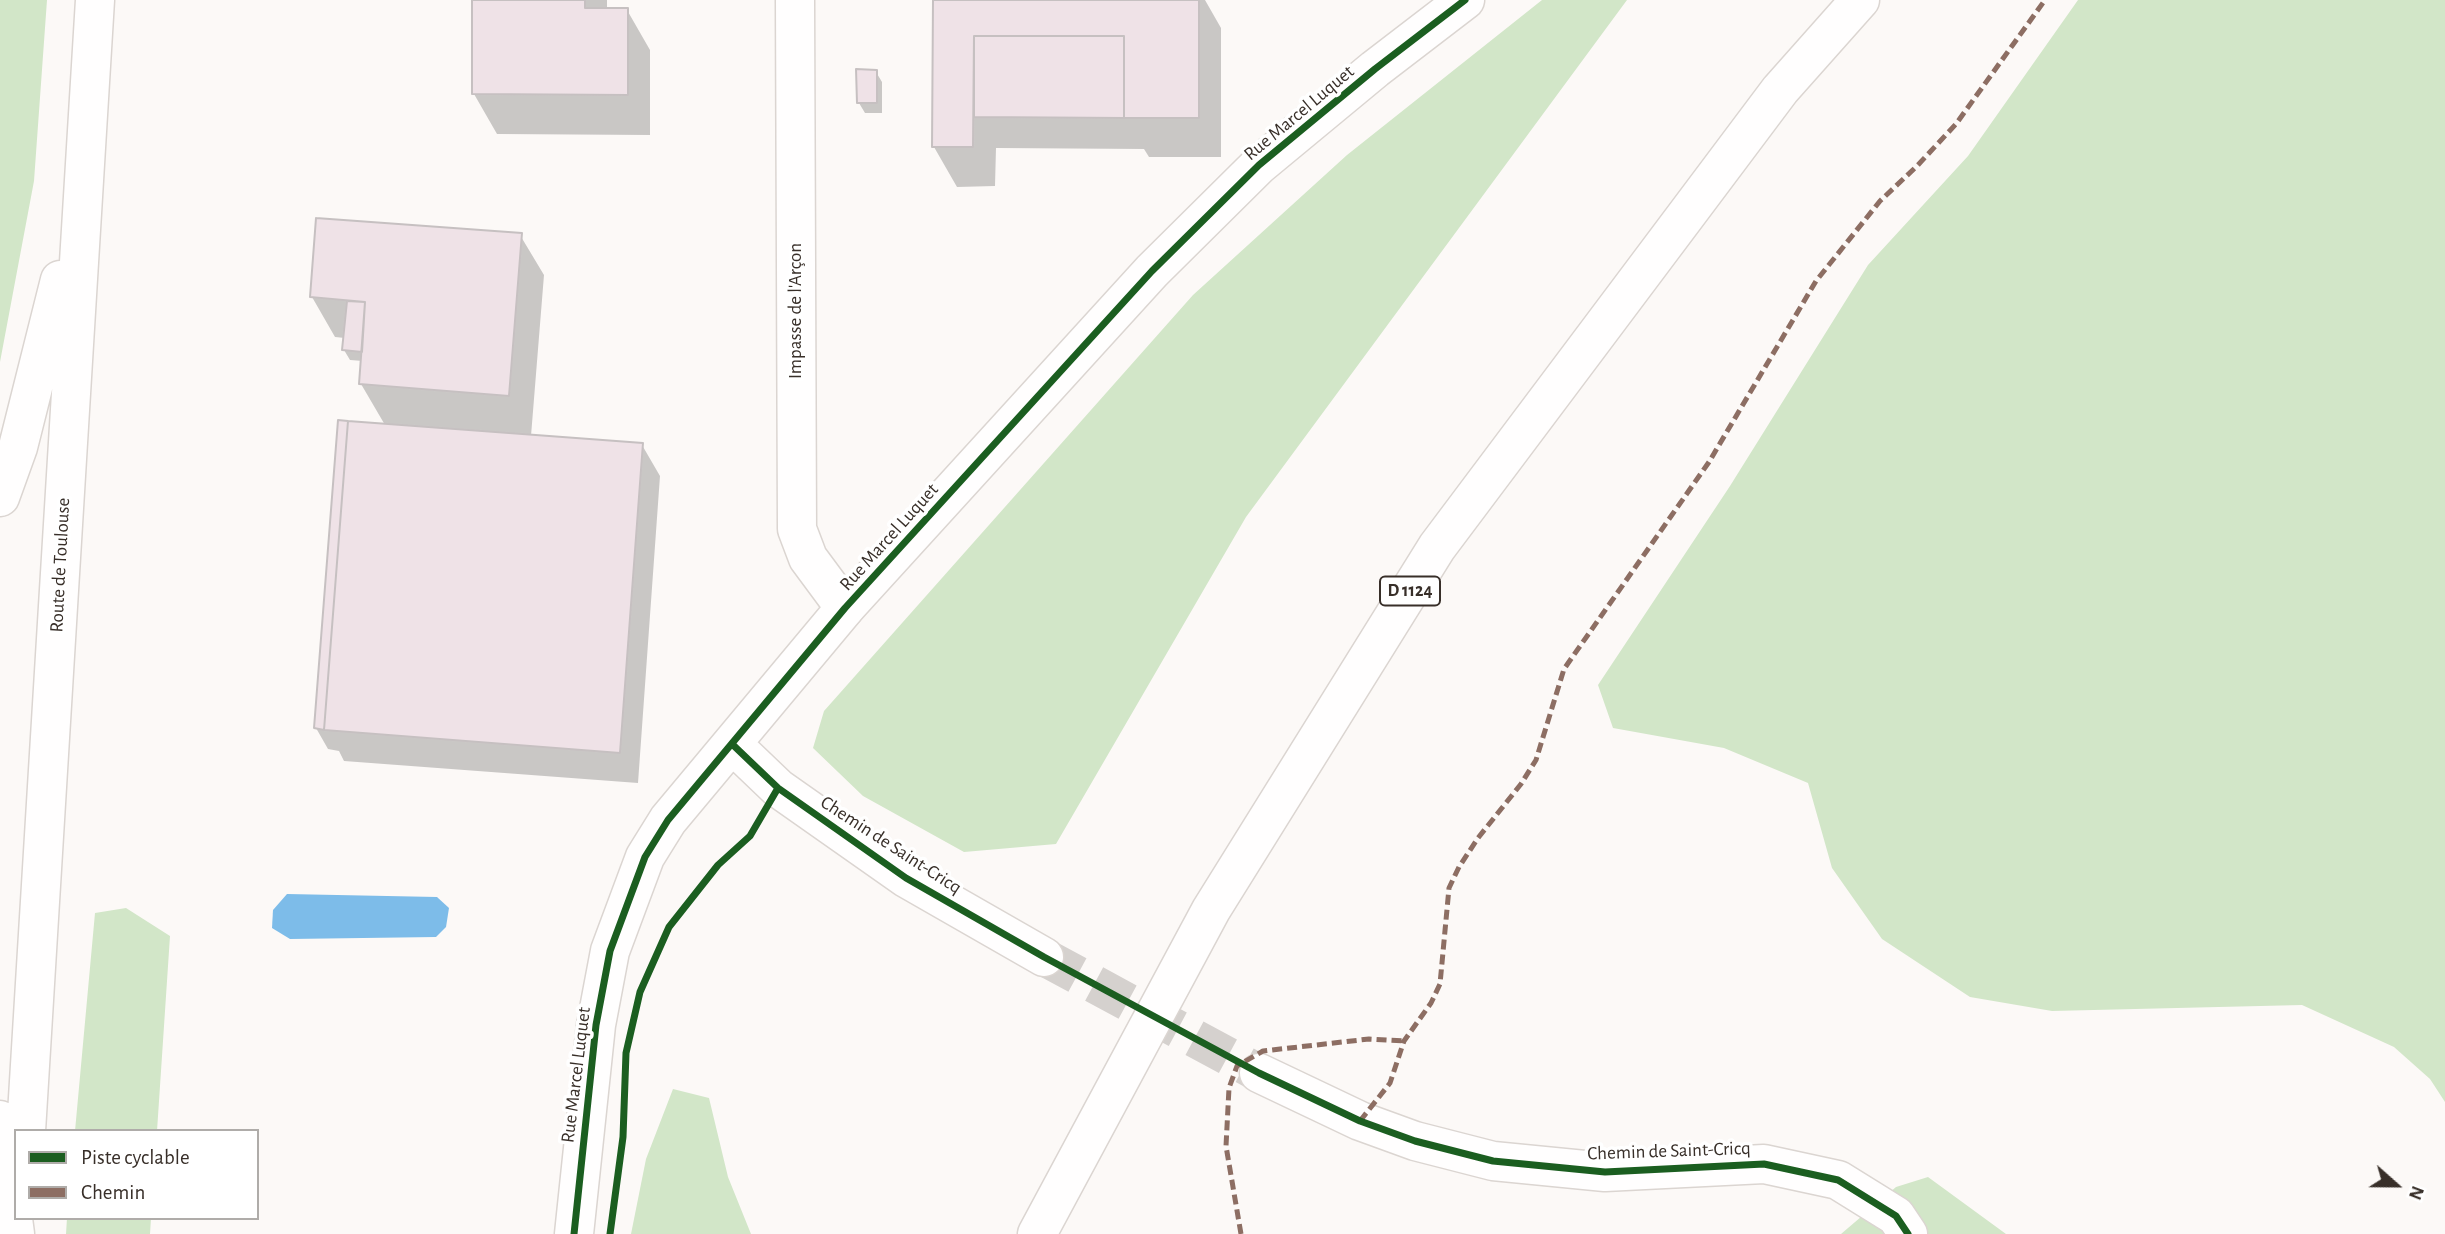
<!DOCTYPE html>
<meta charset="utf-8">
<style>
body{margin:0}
#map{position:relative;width:2445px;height:1234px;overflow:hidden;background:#fcf9f7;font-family:"Alegreya Sans",sans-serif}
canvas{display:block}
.legend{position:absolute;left:14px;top:1129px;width:245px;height:91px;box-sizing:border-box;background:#fff;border:2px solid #afaca9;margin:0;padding:9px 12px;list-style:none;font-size:21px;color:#382f29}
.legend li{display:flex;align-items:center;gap:14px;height:35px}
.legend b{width:35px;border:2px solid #afaca9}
.north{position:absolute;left:2361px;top:1150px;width:70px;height:70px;-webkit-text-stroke:5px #fff;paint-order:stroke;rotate:111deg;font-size:19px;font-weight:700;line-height:28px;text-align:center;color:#382f29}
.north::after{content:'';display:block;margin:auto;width:24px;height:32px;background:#382f29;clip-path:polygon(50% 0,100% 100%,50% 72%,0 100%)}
</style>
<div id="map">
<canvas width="2445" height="1234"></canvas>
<ul class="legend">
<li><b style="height:9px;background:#1b5e20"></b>Piste cyclable</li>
<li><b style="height:9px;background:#8d6e63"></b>Chemin</li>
</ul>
<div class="north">N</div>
</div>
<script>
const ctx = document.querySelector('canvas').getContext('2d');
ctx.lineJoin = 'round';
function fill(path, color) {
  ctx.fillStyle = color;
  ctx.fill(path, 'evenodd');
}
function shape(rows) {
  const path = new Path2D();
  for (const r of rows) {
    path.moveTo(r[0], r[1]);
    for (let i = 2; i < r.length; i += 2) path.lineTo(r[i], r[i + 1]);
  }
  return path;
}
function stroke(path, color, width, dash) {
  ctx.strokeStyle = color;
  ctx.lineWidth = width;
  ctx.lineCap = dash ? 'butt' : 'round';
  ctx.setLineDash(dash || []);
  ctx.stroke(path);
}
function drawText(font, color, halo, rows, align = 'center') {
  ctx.font = font + ' "Alegreya Sans",sans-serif';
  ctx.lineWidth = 7;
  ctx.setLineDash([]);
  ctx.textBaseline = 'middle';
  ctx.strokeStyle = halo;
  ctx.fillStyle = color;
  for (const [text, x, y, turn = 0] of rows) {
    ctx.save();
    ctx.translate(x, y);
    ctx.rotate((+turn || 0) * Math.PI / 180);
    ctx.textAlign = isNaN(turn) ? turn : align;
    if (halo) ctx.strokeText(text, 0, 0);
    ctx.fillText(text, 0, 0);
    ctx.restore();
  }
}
fill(shape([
 [0,0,47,0,34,181,0,362],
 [1542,0,1627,0,1246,517,1056,844,964,852,863,796,813,748,824,711,1193,295,1347,155],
 [2078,0,2445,0,2445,1102,2430,1079,2394,1047,2302,1005,2052,1011,1970,997,1882,939,1832,868,1808,783,1724,748,1613,728,1598,685,1730,486,1868,265,1968,156],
 [126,908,170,936,157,1131,75,1131,95,913],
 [673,1089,709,1098,728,1177,751,1234,631,1234,646,1159],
 [1928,1177,2006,1234,1841,1234,1896,1187],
 [67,1218,151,1218,150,1234,66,1234]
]), '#d2e6c8');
fill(shape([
 [287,894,437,897,449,908,446,927,436,937,290,939,272,928,273,910]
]), '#7dbce9');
fill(shape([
 [474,0,607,0,607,10,627,10,650,50,650,135,497,134,474,94],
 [935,0,1205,0,1221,28,1221,157,1149,157,1144,149,996,148,995,186,957,187,934,147],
 [876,72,882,82,882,113,865,113,859,103],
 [520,235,544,275,531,436,642,445,660,476,638,783,344,761,339,751,328,749,316,728,385,425,361,384,363,361,350,360,344,350,345,338,335,337,312,297]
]), '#0003');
const building = shape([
 [472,0,585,0,585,8,628,8,628,95,472,94,472,0],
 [933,0,1199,0,1199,118,1124,118,1124,36,974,36,973,147,932,147,933,0],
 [974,36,1124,36,1124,118,974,117,974,36],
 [856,69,877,70,877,103,857,103,856,69],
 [316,218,522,233,509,396,359,384,365,302,310,297,316,218],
 [347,301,365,302,362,352,342,350,347,301],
 [338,420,348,421,324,730,314,728,338,420],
 [348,421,643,443,620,753,324,730,348,421]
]);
fill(building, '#efe2e7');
stroke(building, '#c6c0c1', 2);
stroke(shape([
 [1044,957,1259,1073]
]), '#d5d1ce', 38, [38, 19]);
const minor = shape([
 [795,0,797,529,808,558,845,608]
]);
const tertiary = shape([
 [732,744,778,788,906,878,1044,957],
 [1259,1073,1360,1121,1415,1141,1493,1161,1605,1172,1764,1164,1838,1180,1896,1216,1908,1234],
 [574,1234,596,1025,610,951,645,857,668,820,845,608,1152,271,1259,165,1375,69,1465,0]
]);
const secondary = shape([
 [0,497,18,447,60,280],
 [0,1120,15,1234],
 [26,1131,95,0]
]);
const trunk = shape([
 [1037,1234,1211,910,1437,547,1780,90,1860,0]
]);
stroke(minor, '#dbd5d1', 41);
stroke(tertiary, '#dbd5d1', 41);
stroke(secondary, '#dbd5d1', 41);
stroke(trunk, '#dbd5d1', 41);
stroke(minor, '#fffefe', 38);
stroke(tertiary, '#fffefe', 38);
stroke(secondary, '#fffefe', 38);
stroke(trunk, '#fffefe', 38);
stroke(shape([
 [1360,1121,1390,1083,1404,1041,1431,1003,1440,984,1449,888,1459,867,1478,838,1521,784,1536,760,1564,669,1709,462,1816,281,1880,201,1917,166,1956,124,2045,0],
 [1241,1234,1226,1146,1229,1088,1237,1066,1263,1051,1369,1039,1404,1041]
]), '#8d6e63', 5, [10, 5]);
stroke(shape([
 [732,744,778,788,906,878,1044,957,1259,1073,1360,1121,1415,1141,1493,1161,1605,1172,1764,1164,1838,1180,1896,1216,1908,1234],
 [574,1234,596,1025,610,951,645,857,668,820,845,608,1152,271,1259,165,1375,69,1465,0],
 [610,1234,623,1137,626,1053,640,992,669,927,718,865,750,836,778,788]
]), '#1b5e20', 7);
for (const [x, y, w] of [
 [1410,591,60]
]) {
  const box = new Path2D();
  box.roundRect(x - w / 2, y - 14.5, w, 29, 5);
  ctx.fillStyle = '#fff';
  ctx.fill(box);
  stroke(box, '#382f29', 2);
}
drawText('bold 18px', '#382f29', null, [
 ["D 1124",1410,591]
]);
drawText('19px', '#382f29', '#fff', [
 ["Rue Marcel Luquet",1299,113,-40],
 ["Impasse de l'Arçon",795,311,-90],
 ["Rue Marcel Luquet",889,537,-48],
 ["Route de Toulouse",60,565,-87],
 ["Chemin de Saint-Cricq",891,845,33],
 ["Rue Marcel Luquet",576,1075,-83],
 ["Chemin de Saint-Cricq",1669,1151,-2]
]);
</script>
